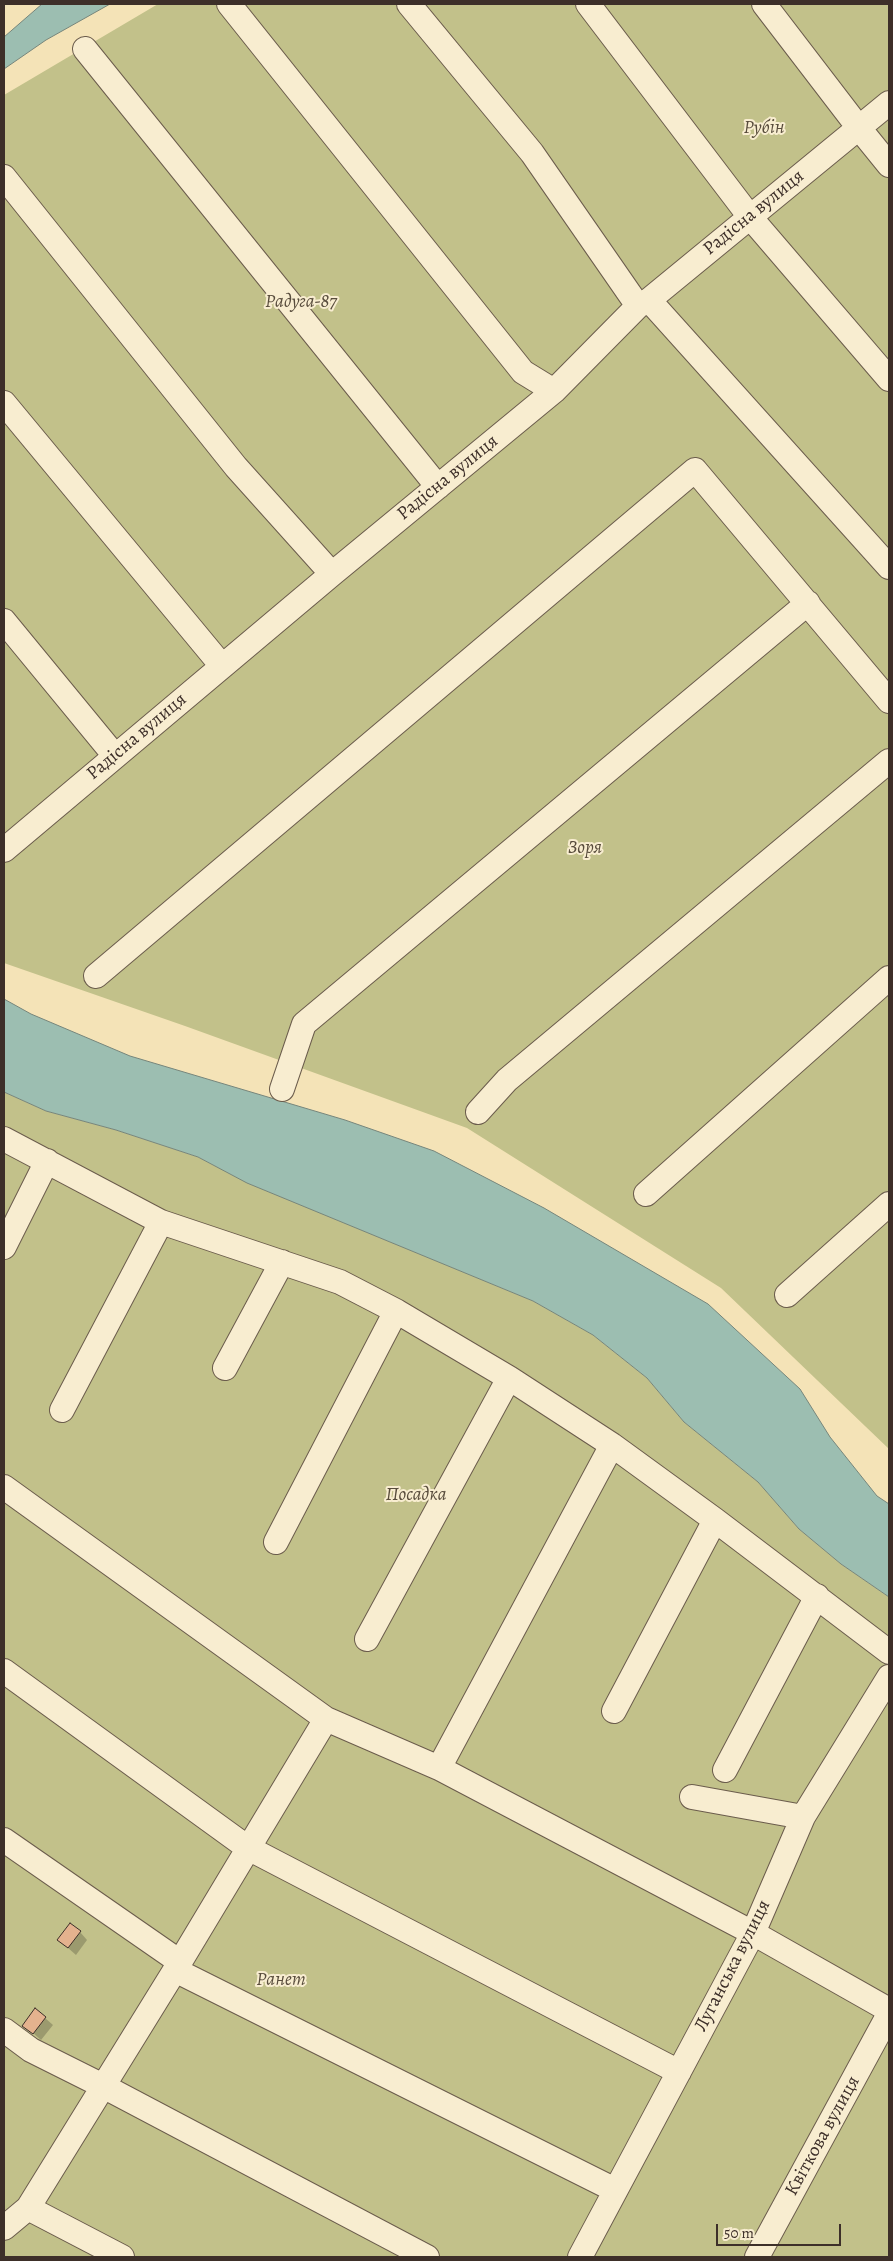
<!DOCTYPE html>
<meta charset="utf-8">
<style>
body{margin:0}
#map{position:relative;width:893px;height:2261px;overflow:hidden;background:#f4e3b7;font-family:Alegreya,serif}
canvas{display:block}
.frame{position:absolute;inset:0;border:5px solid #3d2f29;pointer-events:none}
.scale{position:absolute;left:716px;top:2224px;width:125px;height:22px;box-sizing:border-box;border:2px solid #3d2f29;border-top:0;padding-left:6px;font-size:15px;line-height:18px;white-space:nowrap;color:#3d2f29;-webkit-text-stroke:4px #f8edd0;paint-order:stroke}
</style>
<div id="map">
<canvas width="893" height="2261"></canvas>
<div class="frame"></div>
<div class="scale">50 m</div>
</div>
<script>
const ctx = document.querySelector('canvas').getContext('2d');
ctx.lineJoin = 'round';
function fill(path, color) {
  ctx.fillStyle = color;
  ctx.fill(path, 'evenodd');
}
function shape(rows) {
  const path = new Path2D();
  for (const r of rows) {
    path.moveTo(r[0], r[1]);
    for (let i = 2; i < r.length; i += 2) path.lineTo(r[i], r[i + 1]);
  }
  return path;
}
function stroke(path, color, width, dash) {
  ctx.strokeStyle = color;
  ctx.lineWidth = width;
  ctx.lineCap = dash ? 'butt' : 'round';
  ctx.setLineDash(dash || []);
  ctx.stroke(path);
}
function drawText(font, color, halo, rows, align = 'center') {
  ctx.font = font + ' Alegreya,serif';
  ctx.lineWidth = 4;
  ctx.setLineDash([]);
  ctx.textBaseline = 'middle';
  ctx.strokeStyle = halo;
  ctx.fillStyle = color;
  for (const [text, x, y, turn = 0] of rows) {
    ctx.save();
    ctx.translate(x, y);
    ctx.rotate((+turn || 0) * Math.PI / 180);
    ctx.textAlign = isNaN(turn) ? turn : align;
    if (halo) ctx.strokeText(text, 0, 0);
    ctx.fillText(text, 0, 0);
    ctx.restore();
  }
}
fill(shape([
 [158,4,889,4,889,1449,721,1288,467,1128,185,1026,4,963,4,95],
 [4,1092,46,1111,116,1130,198,1157,248,1183,533,1301,593,1335,647,1378,684,1422,758,1482,799,1529,841,1564,889,1597,889,2257,4,2257]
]), '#c2c18a');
const water = shape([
 [42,4,110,4,46,40,4,69,4,37,42,4],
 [4,999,31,1014,130,1056,345,1120,434,1151,544,1208,708,1304,800,1389,830,1437,877,1496,889,1504,889,1597,841,1564,799,1529,758,1482,684,1422,647,1378,593,1335,533,1301,247,1183,198,1157,116,1130,46,1111,4,1092,4,999]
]);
fill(water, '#9cbeb1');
stroke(water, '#76857b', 1);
fill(shape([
 [80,1932,87,1940,76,1955,59,1940],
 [45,2018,53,2025,41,2040,24,2025]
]), '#0003');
const building = shape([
 [70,1923,81,1931,68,1948,57,1940,70,1923],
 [35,2008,46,2017,33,2034,22,2026,35,2008]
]);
fill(building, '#e4b28e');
stroke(building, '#3d2f29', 1);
const minor = shape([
 [229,4,523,372,554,391],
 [409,4,532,153,638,306],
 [588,4,750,217,889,379],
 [764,4,859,128,889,165],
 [85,49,438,487],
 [4,177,236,467,332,574],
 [649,300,889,567],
 [4,403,222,666],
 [4,621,115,756],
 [4,850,332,574,554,391,638,306,649,300,889,103],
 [96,976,695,470,889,701],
 [282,1089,304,1024,808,603],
 [478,1112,507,1080,889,761],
 [4,1139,161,1222,340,1282,396,1311,509,1378,612,1445,715,1520,889,1652],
 [646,1194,889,978],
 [4,1247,47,1161],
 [787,1295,889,1204],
 [225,1368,282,1262],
 [62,1410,161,1222],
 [4,1487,326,1719,439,1768,753,1933,889,2010],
 [276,1542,396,1311],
 [367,1639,509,1378],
 [4,1671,248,1848,679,2072],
 [614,1711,715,1520],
 [439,1768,612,1445],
 [725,1770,817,1596],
 [692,1797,803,1817],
 [4,1840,180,1962],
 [175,1970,615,2190],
 [4,2030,31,2050,103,2086,427,2257],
 [28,2208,122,2257],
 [4,2228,28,2208,180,1962,326,1719],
 [580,2257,753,1933,803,1817,889,1677],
 [757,2257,889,2014]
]);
stroke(minor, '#6b5c4c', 26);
stroke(minor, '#f8edd0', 24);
drawText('italic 19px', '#584c3c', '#f8edd0', [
 ["Рубін",764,128],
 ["Радуга-87",301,302],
 ["Зоря",585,848],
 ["Посадка",416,1495],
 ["Ранет",281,1980]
]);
drawText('19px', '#3d2f29', '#f8edd0', [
 ["Радісна вулиця",754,213,-39],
 ["Радісна вулиця",448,478,-39],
 ["Радісна вулиця",137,737,-40],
 ["Луганська вулиця",733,1966,-63],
 ["Квіткова вулиця",823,2136,-61]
]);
</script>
